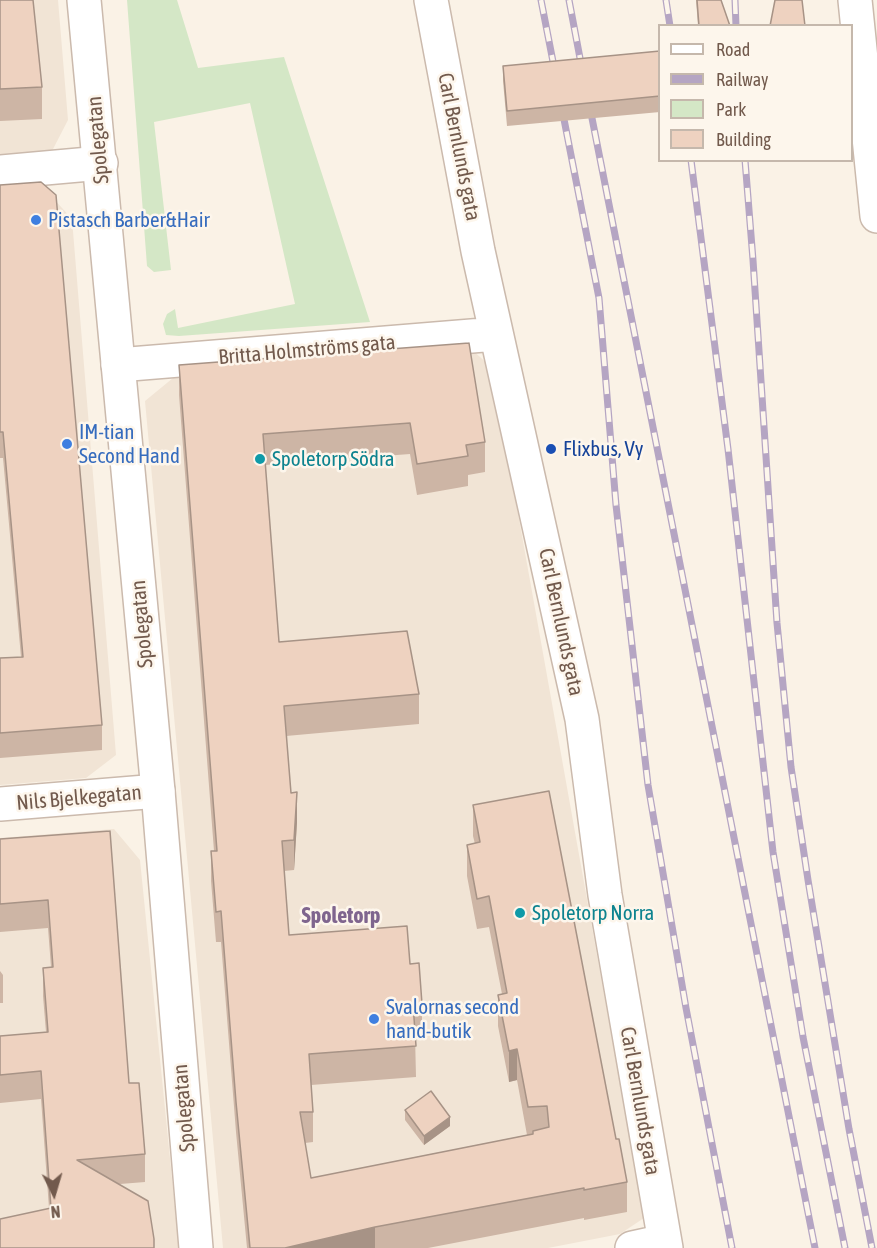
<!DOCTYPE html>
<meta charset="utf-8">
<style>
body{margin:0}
#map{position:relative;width:877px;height:1248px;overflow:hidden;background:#faf2e6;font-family:"Asap Condensed",sans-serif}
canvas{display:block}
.legend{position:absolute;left:658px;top:24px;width:195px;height:138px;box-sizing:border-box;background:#fdf6ec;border:2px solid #c5b8ac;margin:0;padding:8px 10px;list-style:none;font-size:18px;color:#725a4d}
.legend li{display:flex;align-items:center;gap:12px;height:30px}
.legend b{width:30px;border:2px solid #c5b8ac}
.north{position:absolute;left:24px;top:1164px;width:60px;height:60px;-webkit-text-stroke:4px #fdf6ec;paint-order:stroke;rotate:175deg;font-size:16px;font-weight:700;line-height:24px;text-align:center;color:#725a4d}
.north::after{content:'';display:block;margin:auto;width:21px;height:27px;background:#725a4d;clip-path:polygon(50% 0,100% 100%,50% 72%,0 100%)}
</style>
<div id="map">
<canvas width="877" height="1248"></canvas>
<ul class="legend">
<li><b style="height:8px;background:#fff"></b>Road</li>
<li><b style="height:8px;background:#b5a5c3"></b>Railway</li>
<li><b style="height:16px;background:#d4e7c6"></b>Park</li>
<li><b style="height:16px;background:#eed2c0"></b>Building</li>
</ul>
<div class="north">N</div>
</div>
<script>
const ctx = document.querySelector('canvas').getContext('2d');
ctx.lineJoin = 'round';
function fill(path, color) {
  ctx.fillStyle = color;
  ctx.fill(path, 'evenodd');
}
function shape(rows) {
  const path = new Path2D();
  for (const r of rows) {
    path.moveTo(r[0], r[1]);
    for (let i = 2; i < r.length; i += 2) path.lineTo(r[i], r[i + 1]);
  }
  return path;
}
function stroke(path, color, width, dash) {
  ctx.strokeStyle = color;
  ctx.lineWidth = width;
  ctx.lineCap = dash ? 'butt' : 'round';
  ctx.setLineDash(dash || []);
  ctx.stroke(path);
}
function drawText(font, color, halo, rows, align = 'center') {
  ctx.font = font + ' "Asap Condensed",sans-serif';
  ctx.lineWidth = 5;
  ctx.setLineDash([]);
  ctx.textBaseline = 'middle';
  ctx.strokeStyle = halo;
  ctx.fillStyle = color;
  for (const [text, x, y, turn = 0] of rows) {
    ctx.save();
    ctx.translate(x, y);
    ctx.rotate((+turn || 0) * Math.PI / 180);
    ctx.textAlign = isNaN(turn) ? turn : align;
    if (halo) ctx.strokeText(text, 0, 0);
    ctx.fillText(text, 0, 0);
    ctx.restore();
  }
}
fill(shape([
 [0,0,58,0,68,120,52,151,0,155],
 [43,187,72,219,116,755,86,778,0,785,0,190],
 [468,346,492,368,644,1218,620,1234,548,1248,223,1248,145,401,173,378],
 [114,829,140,860,179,1248,0,1248,0,838]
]), '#f1e4d5');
fill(shape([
 [127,0,177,0,198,68,284,57,370,322,179,336,166,335,163,324,167,314,175,309,178,328,295,304,250,103,154,122,171,270,154,272,147,266]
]), '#d4e7c6');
const minor = shape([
 [431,0,478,251,582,719,605,895,666,1248],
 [855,0,877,216],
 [0,172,101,163],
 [118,365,496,334],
 [0,804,158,791],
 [632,1248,664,1241]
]);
const tertiary = shape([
 [84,0,158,791,196,1248]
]);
stroke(minor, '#cbbaad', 36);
stroke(tertiary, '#cbbaad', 36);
stroke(minor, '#fff', 33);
stroke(tertiary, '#fff', 33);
const rail = shape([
 [541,0,556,77],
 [569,0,583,74],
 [666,0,670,26],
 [735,0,736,26],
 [589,103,815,1248],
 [561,104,599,298,616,505,648,785,686,1008,732,1248],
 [691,160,728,449,773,852,803,1037,845,1248],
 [745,160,753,260,777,623,791,767,808,880,849,1129,872,1248]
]);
stroke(rail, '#b5a5c3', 7);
stroke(rail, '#fdf6ec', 4.5, [14]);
fill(shape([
 [0,0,42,87,42,119,0,121],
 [696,0,721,0,730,26,698,26],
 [660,51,660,112,507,126,503,81,503,66],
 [0,185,102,725,102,750,0,758,0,658,21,657,3,458,0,458],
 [179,365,485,442,485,472,468,475,468,486,417,495,410,454,265,465,279,642,419,694,419,724,286,736,291,793,297,822,294,870,284,871,289,935,410,964,422,1004,422,1034,415,1035,416,1077,311,1085,313,1112,313,1142,305,1143,311,1178,527,1135,517,1080,509,1082,498,1026,498,995,502,994,489,927,477,929,467,876,467,845,475,844,473,836,473,805,616,1139,627,1182,627,1212,584,1220,584,1218,428,1248,247,1248,236,1132,221,942,216,942,211,881,211,851,214,851,179,395],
 [110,831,129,1083,145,1154,145,1182,120,1184,49,1208,41,1099,0,1103,0,1036,46,1032,43,996,43,968,51,967,48,928,0,932,0,839],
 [0,971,3,975,3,1003,0,1003],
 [405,1110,450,1126,424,1145,405,1120]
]), '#cdb5a5');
fill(shape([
 [297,792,297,822,294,870,294,840],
 [517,1049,517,1080,509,1082,509,1051],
 [450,1117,450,1126,424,1145,424,1136],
 [375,1227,375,1248,285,1248]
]), '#a79386');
const building = shape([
 [0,0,33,0,42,87,0,89,0,0],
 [697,0,721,0,730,26,699,26,697,0],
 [775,0,802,0,805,26,770,26,775,0],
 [660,51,660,96,507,111,503,66,660,51],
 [41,182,56,195,102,725,0,733,0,658,23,657,3,432,0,432,0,185,41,182],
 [469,343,485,442,466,445,468,456,417,464,410,423,263,434,279,642,407,631,419,694,284,706,291,793,297,792,294,840,282,841,289,935,407,926,410,964,419,963,422,1004,413,1004,416,1046,309,1054,313,1112,300,1112,311,1178,533,1134,533,1131,549,1127,547,1106,528,1107,517,1049,509,1051,498,995,507,993,489,896,477,899,467,845,480,842,473,805,549,791,616,1139,619,1139,627,1182,584,1190,584,1188,375,1227,285,1248,250,1248,236,1102,221,911,216,912,211,851,217,851,179,365,469,343],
 [110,831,129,1083,139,1083,145,1154,77,1160,148,1201,154,1239,154,1248,0,1248,0,1219,51,1208,41,1071,0,1075,0,1036,48,1032,43,968,53,967,48,900,0,904,0,839,110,831],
 [431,1091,450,1117,424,1136,405,1110,431,1091]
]);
fill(building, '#eed2c0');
stroke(building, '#a79386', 1.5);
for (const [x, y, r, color] of [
 [36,220,6,"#3f7fe0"],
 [67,444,6,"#3f7fe0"],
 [551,449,6,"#1a4fb4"],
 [260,459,6,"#0f9aa8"],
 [520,913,6,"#0f9aa8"],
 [374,1019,6,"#3f7fe0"]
]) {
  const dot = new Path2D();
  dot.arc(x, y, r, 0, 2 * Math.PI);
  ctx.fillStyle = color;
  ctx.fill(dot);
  stroke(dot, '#fdf6ec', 2);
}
drawText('21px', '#725a4d', '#fdf6ec', [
 ["Spolegatan",98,140,-95],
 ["Carl Bernlunds gata",459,147,79],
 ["Britta Holmströms gata",307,350,-5],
 ["Carl Bernlunds gata",561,622,78],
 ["Spolegatan",142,624,-95],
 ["Nils Bjelkegatan",79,798,-5],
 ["Carl Bernlunds gata",640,1101,80],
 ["Spolegatan",184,1108,-95]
]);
drawText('21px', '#366cbe', '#fdf6ec', [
 ["Pistasch Barber&Hair",48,220],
 ["IM-tian",79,432],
 ["Second Hand",79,456],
 ["Svalornas second",386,1007],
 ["hand-butik",386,1031]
], 'left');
drawText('21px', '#164399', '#fdf6ec', [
 ["Flixbus, Vy",563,449]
], 'left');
drawText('21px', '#0d838f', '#fdf6ec', [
 ["Spoletorp Södra",272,459],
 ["Spoletorp Norra",532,913]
], 'left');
drawText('bold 22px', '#7f658e', '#fdf6ec', [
 ["Spoletorp",341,916]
]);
</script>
